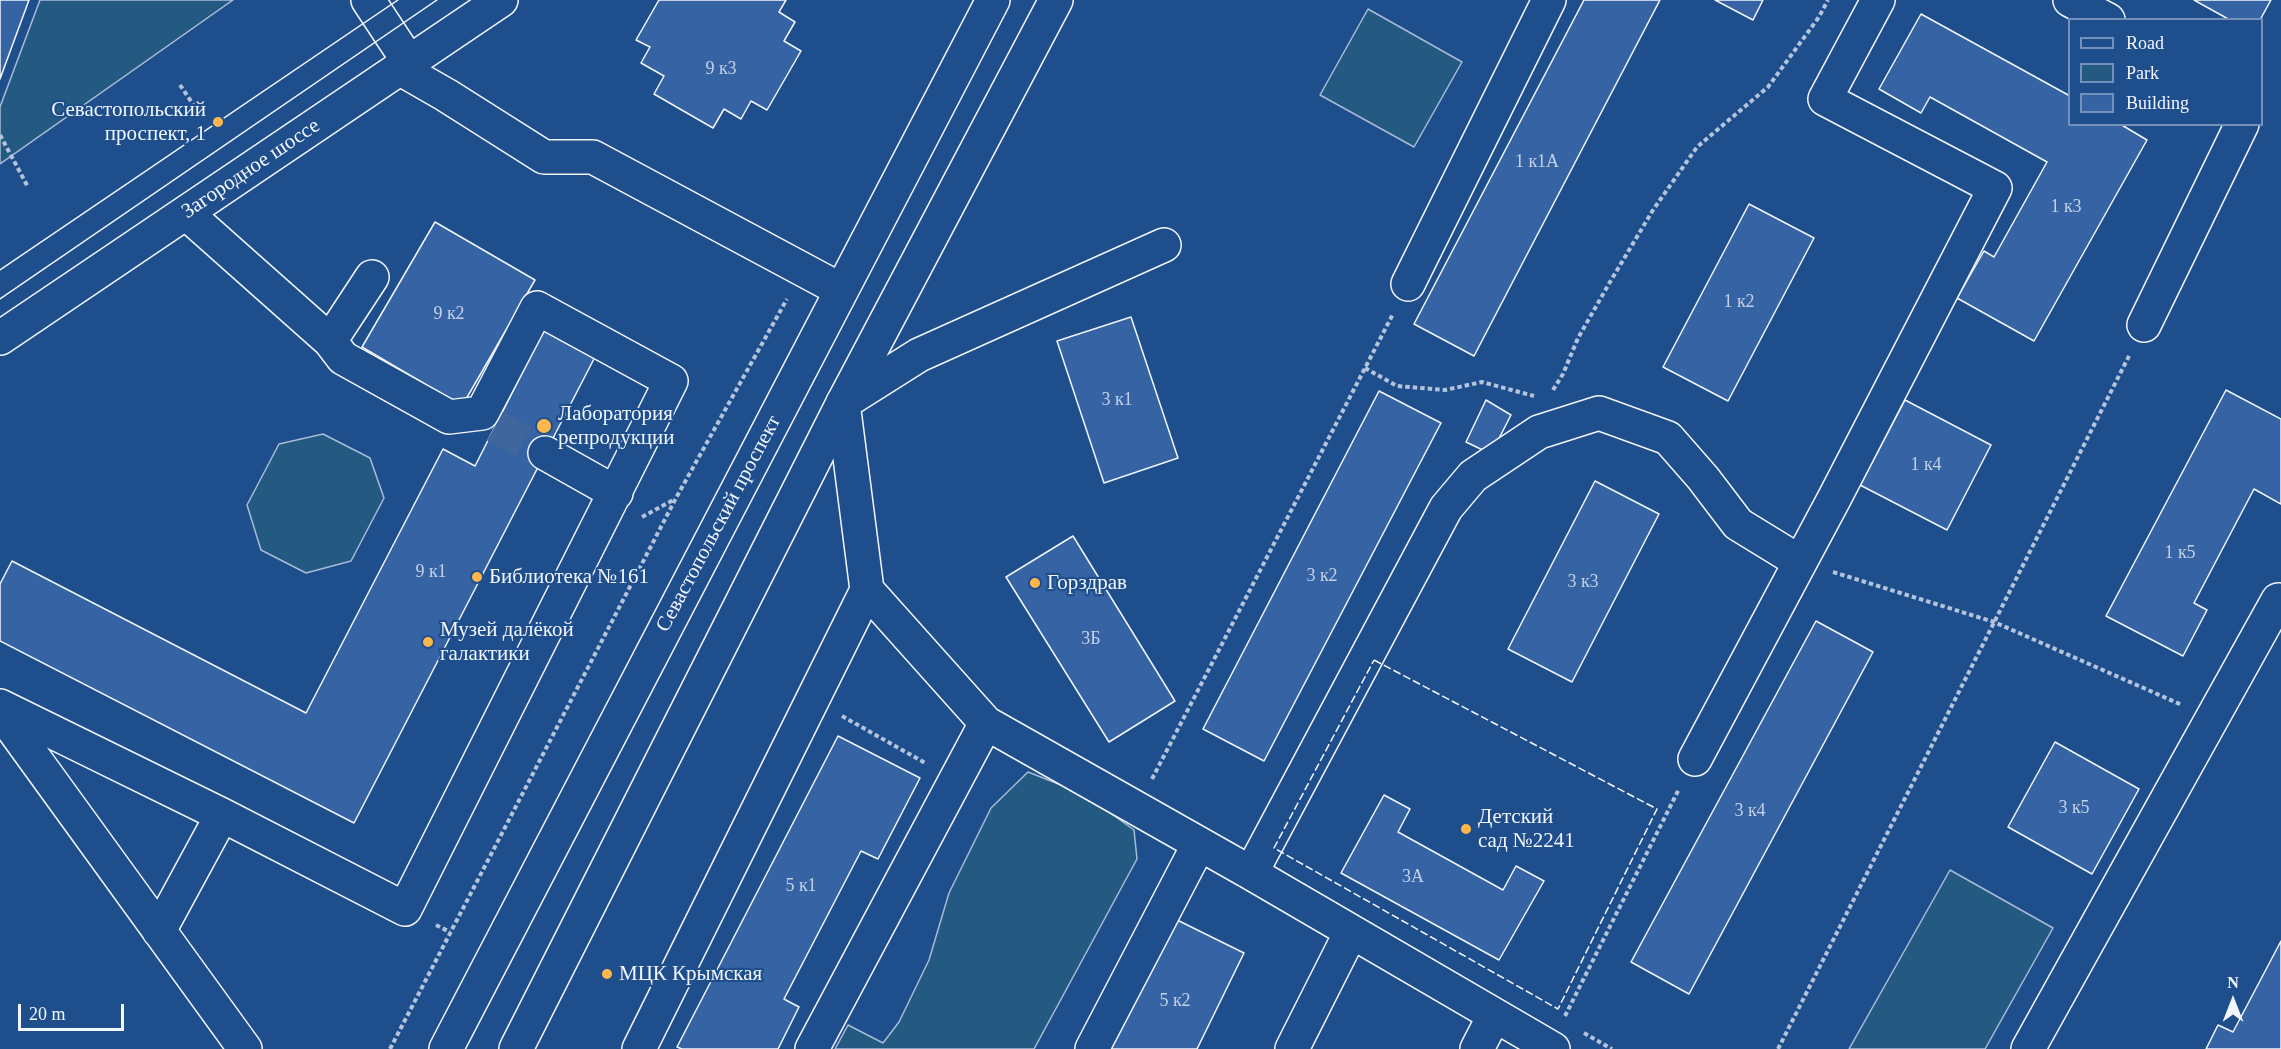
<!DOCTYPE html>
<meta charset="utf-8">
<style>
body{margin:0}
#map{position:relative;width:2281px;height:1049px;overflow:hidden;background:#1f4e8c;font-family:"Times New Roman",serif}
canvas{display:block}
.legend{position:absolute;left:2068px;top:18px;width:195px;height:108px;box-sizing:border-box;background:#1f4e8c;border:2px solid #7391ba;margin:0;padding:8px 10px;list-style:none;font-size:18px;color:#f2f6ff}
.legend li{display:flex;align-items:center;gap:12px;height:30px}
.legend b{width:30px;border:2px solid #7391ba}
.north{position:absolute;left:2203px;top:971px;width:60px;height:60px;-webkit-text-stroke:4px #1f4e8c;paint-order:stroke;rotate:0deg;font-size:16px;font-weight:700;line-height:24px;text-align:center;color:#f2f6ff}
.north::after{content:'';display:block;margin:auto;width:21px;height:27px;background:#f2f6ff;clip-path:polygon(50% 0,100% 100%,50% 72%,0 100%)}
.scale{position:absolute;left:18px;top:1004px;width:106px;height:27px;box-sizing:border-box;border:3px solid #f2f6ff;border-top:0;padding-left:8px;font-size:18px;line-height:21px;white-space:nowrap;color:#f2f6ff;-webkit-text-stroke:4px #1f4e8c;paint-order:stroke}
</style>
<div id="map">
<canvas width="2281" height="1049"></canvas>
<ul class="legend">
<li><b style="height:8px;background:#1f4e8c"></b>Road</li>
<li><b style="height:16px;background:#245a82"></b>Park</li>
<li><b style="height:16px;background:#3563a3"></b>Building</li>
</ul>
<div class="north">N</div>
<div class="scale">20 m</div>
</div>
<script>
const ctx = document.querySelector('canvas').getContext('2d');
ctx.lineJoin = 'round';
function fill(path, color) {
  ctx.fillStyle = color;
  ctx.fill(path, 'evenodd');
}
function shape(rows) {
  const path = new Path2D();
  for (const r of rows) {
    path.moveTo(r[0], r[1]);
    for (let i = 2; i < r.length; i += 2) path.lineTo(r[i], r[i + 1]);
  }
  return path;
}
function stroke(path, color, width, dash) {
  ctx.strokeStyle = color;
  ctx.lineWidth = width;
  ctx.lineCap = dash ? 'butt' : 'round';
  ctx.setLineDash(dash || []);
  ctx.stroke(path);
}
function drawText(font, color, halo, rows, align = 'center') {
  ctx.font = font + ' "Times New Roman",serif';
  ctx.lineWidth = 4.5;
  ctx.setLineDash([]);
  ctx.textBaseline = 'middle';
  ctx.strokeStyle = halo;
  ctx.fillStyle = color;
  for (const [text, x, y, turn = 0] of rows) {
    ctx.save();
    ctx.translate(x, y);
    ctx.rotate((+turn || 0) * Math.PI / 180);
    ctx.textAlign = isNaN(turn) ? turn : align;
    if (halo) ctx.strokeText(text, 0, 0);
    ctx.fillText(text, 0, 0);
    ctx.restore();
  }
}
const green = shape([
 [40,0,233,0,0,164,0,107,40,0],
 [1368,9,1462,62,1414,147,1320,95,1368,9],
 [323,434,370,458,384,498,351,561,306,573,261,550,247,505,279,444,323,434],
 [1028,772,1084,794,1134,830,1137,859,1034,1049,835,1049,848,1025,883,1043,899,1022,929,960,949,893,991,808,1028,772],
 [1950,870,2053,928,1985,1049,1849,1049,1950,870]
]);
fill(green, '#245a82');
stroke(green, '#a8bbd7', 1.5);
const building = shape([
 [0,0,29,0,0,79,0,0],
 [659,0,786,0,779,12,795,22,784,41,801,51,767,110,751,101,741,119,724,109,713,128,654,94,664,76,641,63,650,47,636,40,659,0],
 [1584,0,1660,0,1474,356,1414,324,1584,0],
 [1715,0,1763,0,1753,20,1715,0],
 [2194,0,2271,0,2260,20,2230,20,2194,0],
 [1921,14,2070,96,2070,124,2120,124,2147,140,2034,341,1957,298,1984,251,1994,257,2047,162,1930,97,1921,113,1879,89,1921,14],
 [1749,204,1814,238,1728,401,1663,367,1749,204],
 [435,222,535,280,462,406,362,347,435,222],
 [1131,317,1178,458,1104,483,1057,341,1131,317],
 [545,328,596,355,354,823,0,641,0,584,12,561,306,713,443,449,475,466,545,328],
 [2226,390,2281,419,2281,504,2254,489,2194,603,2207,610,2183,656,2106,616,2226,390],
 [1379,391,1441,423,1264,761,1203,729,1379,391],
 [1486,400,1511,415,1491,454,1466,442,1486,400],
 [1905,400,1991,445,1947,530,1860,485,1905,400],
 [1595,481,1659,514,1572,682,1508,649,1595,481],
 [1073,536,1175,701,1109,742,1006,577,1073,536],
 [1816,621,1873,652,1689,994,1631,962,1816,621],
 [838,736,920,778,878,859,861,851,784,999,799,1007,778,1049,682,1049,677,1047,838,736],
 [2055,742,2139,789,2092,874,2008,827,2055,742],
 [1384,795,1410,809,1398,832,1503,890,1516,866,1544,881,1499,960,1341,873,1384,795],
 [1171,917,1244,953,1197,1049,1106,1049,1171,917],
 [2281,941,2281,1049,2206,1049,2218,1025,2233,1032,2281,941]
]);
fill(building, '#3563a3');
stroke(building, '#f2f6ff', 1.5);
stroke(shape([
 [495,426,545,453]
]), '#3f679d', 33, [33, 16]);
const minor = shape([
 [368,0,409,62],
 [2070,0,2108,20],
 [399,68,446,95,544,157,593,157,841,290],
 [1408,284,1549,0],
 [2144,325,2242,124],
 [330,341,372,277],
 [545,453,616,493],
 [867,590,986,723,1251,873,1553,1049],
 [0,706,222,815,405,909,671,381,537,308,482,413,449,417,343,358,330,341,186,213],
 [0,711,245,1049],
 [1695,759,1835,497,1995,188,1825,99,1878,0],
 [1251,873,1446,508,1473,476,1539,432,1599,413,1668,438,1703,478,1738,524,1800,562],
 [159,931,222,815],
 [639,1049,867,590,843,403,919,355,1164,245],
 [812,1049,986,723],
 [1092,1049,1199,844],
 [1292,1049,1351,932],
 [1477,1049,1494,1016],
 [2028,1049,2278,600,2281,602]
]);
const major = shape([
 [0,338,501,0],
 [446,1049,993,0],
 [516,1049,843,403,1056,0]
]);
stroke(minor, '#f2f6ff', 36);
stroke(major, '#f2f6ff', 36);
stroke(shape([
 [180,85,201,116],
 [0,135,28,187],
 [1365,368,1397,386,1445,390,1482,382,1534,396],
 [1553,390,1563,374,1578,338,1610,282,1653,210,1697,147,1768,87,1819,17,1828,0],
 [642,517,675,499],
 [1833,572,1994,622,2182,705],
 [842,716,927,764],
 [1152,779,1393,314],
 [436,925,450,932],
 [1565,1016,1679,789],
 [1584,1033,1612,1049],
 [390,1049,676,498,787,299],
 [1778,1049,2130,354]
]), '#b3c4dc', 4, [4.5, 3]);
stroke(minor, '#1f4e8c', 33);
stroke(major, '#1f4e8c', 33);
stroke(shape([
 [0,270,398,0],
 [0,299,437,0]
]), '#f2f6ff', 1.5);
stroke(shape([
 [1374,660,1657,809,1558,1009,1274,848,1374,660]
]), '#f2f6ff', 1.5, [8, 3]);
for (const [x, y, r, color] of [
 [218,122,6,"#ffb74d"],
 [544,426,8,"#ffb74d"],
 [477,577,6,"#ffb74d"],
 [1035,583,6,"#ffb74d"],
 [428,642,6,"#ffb74d"],
 [1466,829,6,"#ffb74d"],
 [607,974,6,"#ffb74d"]
]) {
  const dot = new Path2D();
  dot.arc(x, y, r, 0, 2 * Math.PI);
  ctx.fillStyle = color;
  ctx.fill(dot);
  stroke(dot, '#1f4e8c', 2);
}
drawText('18px', '#c3d1e8', null, [
 ["9 к3",721,69],
 ["1 к1А",1537,162],
 ["1 к3",2066,207],
 ["1 к2",1739,302],
 ["9 к2",449,314],
 ["3 к1",1117,400],
 ["1 к4",1926,465],
 ["1 к5",2180,553],
 ["9 к1",431,572],
 ["3 к2",1322,576],
 ["3 к3",1583,582],
 ["3Б",1091,639],
 ["3 к5",2074,808],
 ["3 к4",1750,811],
 ["3А",1413,877],
 ["5 к1",801,886],
 ["5 к2",1175,1001]
]);
drawText('21px', '#f2f6ff', '#1f4e8c', [
 ["Севастопольский",206,110,"right"],
 ["проспект, 1",206,134,"right"],
 ["Лаборатория",558,414],
 ["репродукции",558,438],
 ["Библиотека №161",489,577],
 ["Горздрав",1047,583],
 ["Музей далёкой",440,630],
 ["галактики",440,654],
 ["Детский",1478,817],
 ["сад №2241",1478,841],
 ["МЦК Крымская",619,974]
], 'left');
drawText('21px', '#f2f6ff', '#1f4e8c', [
 ["Загородное шоссе",251,169,-34],
 ["Севастопольский проспект",719,524,-62]
]);
</script>
